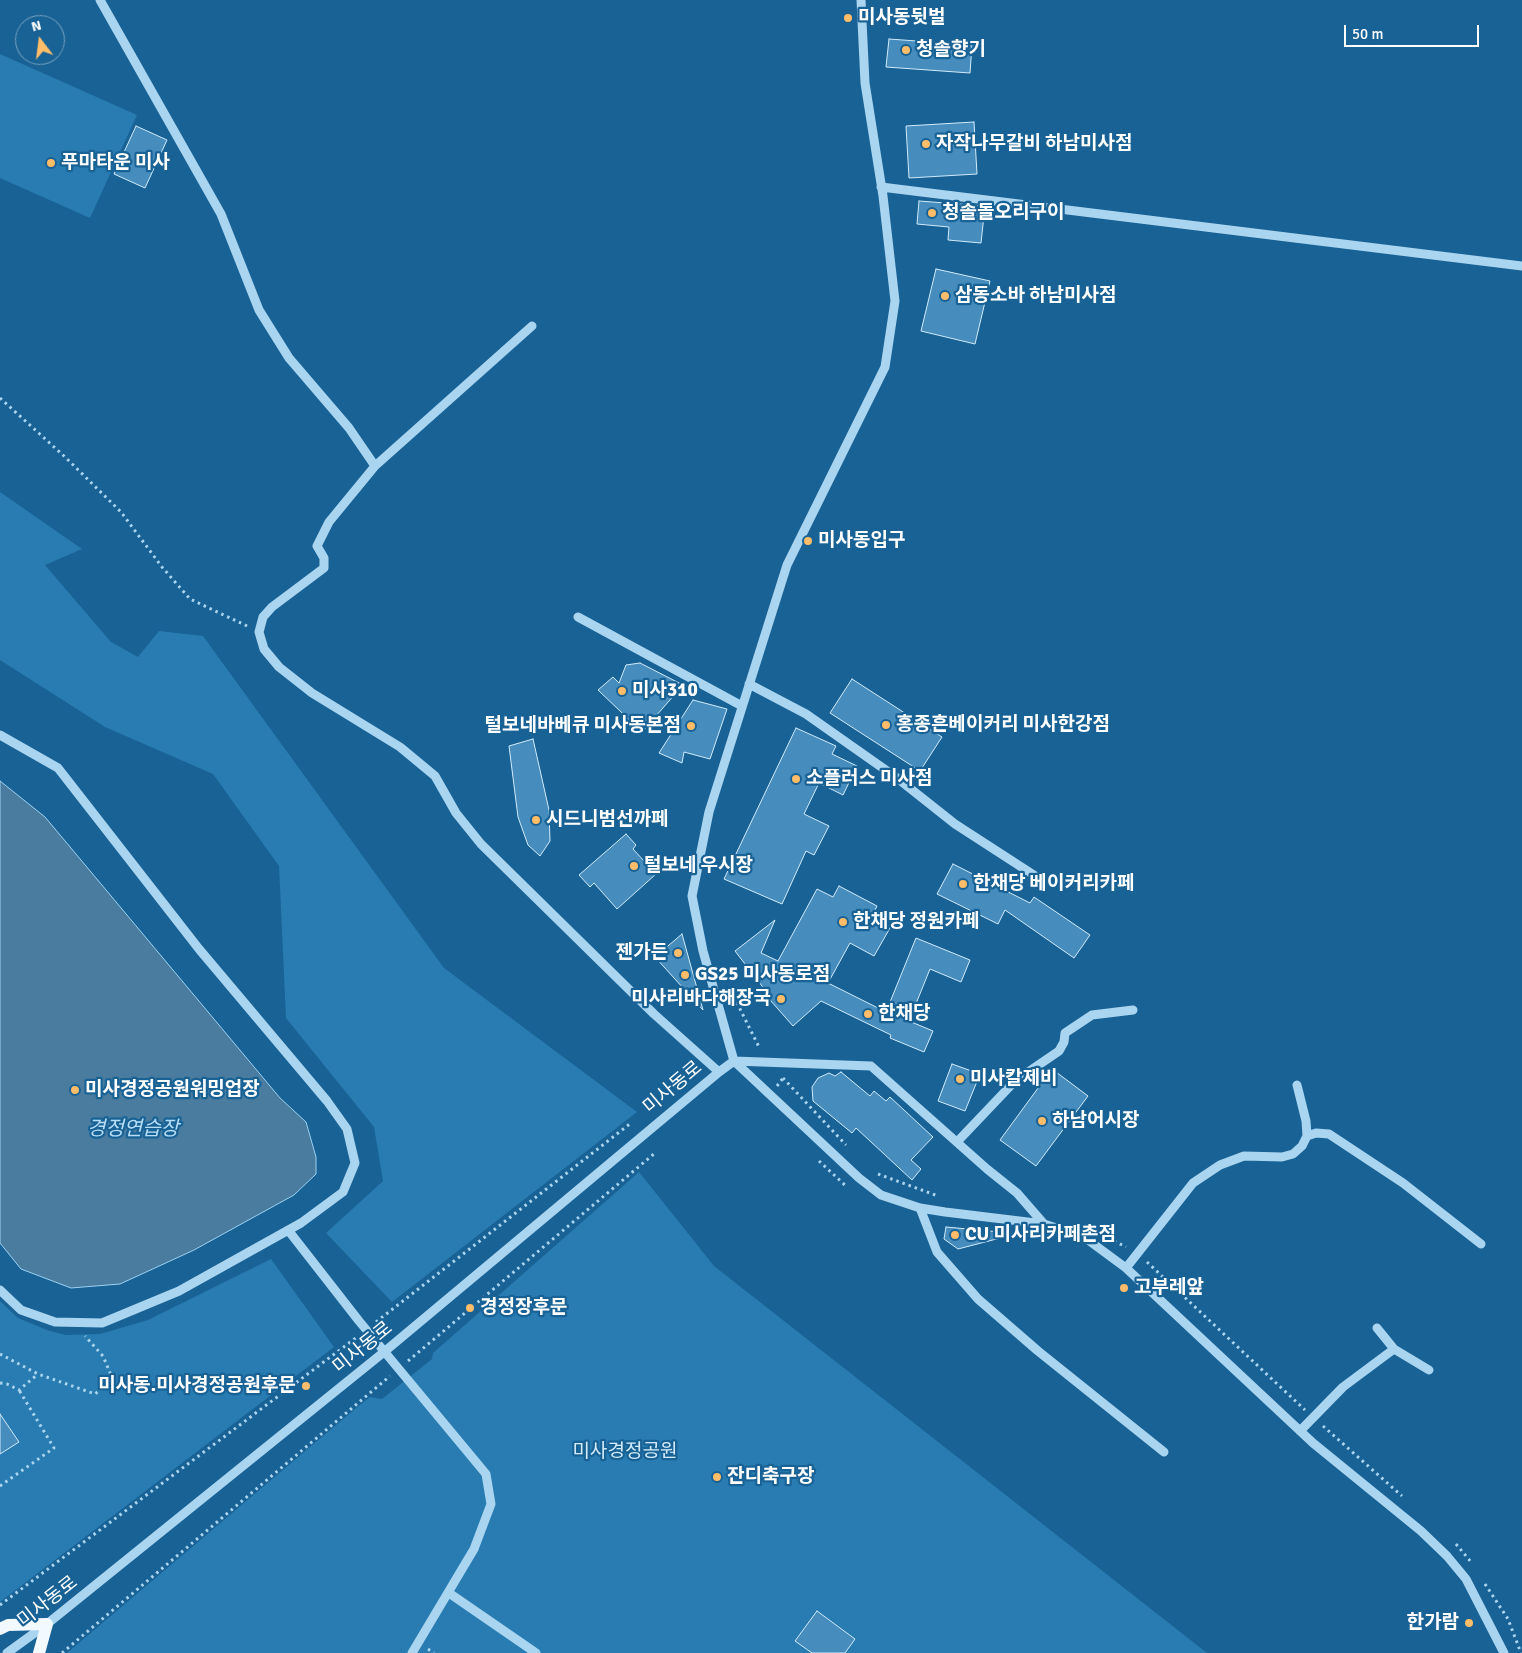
<!DOCTYPE html>
<meta charset="utf-8">
<style>
body{margin:0}
#map{position:relative;width:1522px;height:1653px;overflow:hidden;background:#196295;font-family:Signika,sans-serif}
canvas{display:block}
.north{position:absolute;left:15px;top:15px;width:50px;height:50px;box-sizing:border-box;background:#196295;border:1px solid #75a1bf;border-radius:50%;rotate:345deg;font-size:14px;font-weight:700;line-height:20px;text-align:center;color:#fff}
.north::after{content:'';display:block;margin:auto;width:18px;height:22px;background:#ffbd69;clip-path:polygon(50% 0,100% 100%,50% 72%,0 100%)}
.scale{position:absolute;left:1344px;top:25px;width:135px;height:22px;box-sizing:border-box;border:2px solid #fff;border-top:0;padding-left:6px;font-size:15px;line-height:18px;white-space:nowrap;color:#fff;-webkit-text-stroke:4px #196295;paint-order:stroke}
</style>
<div id="map">
<canvas width="1522" height="1653"></canvas>
<div class="north">N</div>
<div class="scale">50 m</div>
</div>
<script>
const ctx = document.querySelector('canvas').getContext('2d');
ctx.lineJoin = 'round';
function fill(path, color) {
  ctx.fillStyle = color;
  ctx.fill(path, 'evenodd');
}
function shape(rows) {
  const path = new Path2D();
  for (const r of rows) {
    path.moveTo(r[0], r[1]);
    for (let i = 2; i < r.length; i += 2) path.lineTo(r[i], r[i + 1]);
  }
  return path;
}
function stroke(path, color, width, dash) {
  ctx.strokeStyle = color;
  ctx.lineWidth = width;
  ctx.lineCap = dash ? 'butt' : 'round';
  ctx.setLineDash(dash || []);
  ctx.stroke(path);
}
function drawText(font, color, halo, rows, align = 'center') {
  ctx.font = font + ' Signika,"Noto Sans KR",sans-serif';
  ctx.lineWidth = 4.5;
  ctx.setLineDash([]);
  ctx.textBaseline = 'middle';
  ctx.strokeStyle = halo;
  ctx.fillStyle = color;
  for (const [text, x, y, turn = 0] of rows) {
    ctx.save();
    ctx.translate(x, y);
    ctx.rotate((+turn || 0) * Math.PI / 180);
    ctx.textAlign = isNaN(turn) ? turn : align;
    if (halo) ctx.strokeText(text, 0, 0);
    ctx.fillText(text, 0, 0);
    ctx.restore();
  }
}
fill(shape([
 [0,54,137,115,90,218,0,178],
 [0,492,82,549,45,565,111,642,138,657,159,631,203,636,444,968,637,1112,392,1302,326,1233,383,1181,374,1127,286,1018,279,866,213,774,105,727,0,660],
 [639,1172,714,1266,1207,1653,67,1653,356,1408,370,1397,382,1399,432,1359,433,1353],
 [271,1259,334,1347,0,1602,0,1301,18,1318,47,1330,65,1335,100,1334,148,1320]
]), '#287cb1');
const water = shape([
 [0,781,45,817,280,1098,306,1122,316,1157,316,1174,294,1195,194,1250,120,1284,71,1288,21,1269,0,1243,0,781]
]);
fill(water, '#497c9f');
stroke(water, '#9dd2f2', 1);
const building = shape([
 [889,39,972,45,970,73,886,67,889,39],
 [974,122,977,174,909,178,906,126,974,122],
 [136,126,167,140,145,188,114,174,136,126],
 [919,201,985,206,981,243,948,240,949,227,917,224,919,201],
 [936,269,990,281,975,344,921,331,936,269],
 [640,663,683,685,642,732,598,690,613,677,619,683,626,665,640,663],
 [852,679,942,737,920,771,830,713,852,679],
 [693,700,727,709,710,759,684,752,682,763,659,753,693,700],
 [796,728,836,746,832,754,857,766,843,795,819,783,804,814,829,826,814,855,806,851,782,904,724,879,796,728],
 [533,739,549,810,550,841,540,856,528,845,518,817,509,746,533,739],
 [626,834,636,845,633,849,656,874,617,909,594,883,590,887,579,875,626,834],
 [953,864,1030,903,1034,897,1090,935,1074,958,1005,910,998,924,937,894,953,864],
 [839,886,877,906,871,918,890,928,874,956,850,943,828,983,886,1012,916,938,970,960,961,982,930,969,909,1021,933,1031,924,1052,890,1038,891,1035,821,1001,793,1026,763,992,765,990,735,951,775,920,761,953,778,961,817,889,833,897,839,886],
 [682,934,703,1010,655,957,682,934],
 [952,1064,980,1074,965,1111,938,1101,952,1064],
 [1052,1069,1088,1096,1036,1166,1000,1140,1052,1069],
 [841,1072,870,1096,874,1091,886,1101,890,1097,933,1137,911,1160,921,1169,912,1180,856,1128,852,1133,813,1101,812,1087,818,1078,829,1073,835,1076,841,1072],
 [946,1227,1011,1233,1012,1235,958,1249,944,1239,946,1227],
 [0,1414,19,1442,0,1454,0,1414],
 [817,1611,855,1639,845,1653,812,1653,795,1641,817,1611]
]);
fill(building, '#468dbe');
stroke(building, '#d1ebfb', 1);
stroke(shape([
 [0,398,64,456,121,512,162,567,190,599,247,626],
 [730,1003,737,1003,760,1049],
 [783,1078,846,1145],
 [777,1086,783,1078,781,1076],
 [819,1161,847,1187],
 [878,1174,938,1196],
 [1114,1241,1126,1247],
 [1147,1262,1305,1410],
 [376,1322,631,1123],
 [0,1354,38,1374,95,1394,106,1385,111,1375,103,1356,85,1336],
 [408,1361,655,1153],
 [0,1383,7,1384,19,1390,38,1374],
 [1323,1426,1402,1496],
 [0,1486,54,1448,19,1390],
 [1456,1544,1471,1562],
 [1485,1584,1508,1619,1521,1653],
 [0,1605,357,1337],
 [428,1649,434,1653],
 [62,1653,390,1376]
]), '#aad5f0', 3, [2.5, 4]);
stroke(shape([
 [100,0,221,214,259,310,289,358,349,428,375,466],
 [861,0,865,83,883,196,895,301,885,367,787,565,709,812,692,896,703,951,734,1061,859,1178,881,1195,920,1208,945,1212,1044,1224,1084,1237,1126,1268,1313,1443,1421,1531,1447,1556,1466,1579,1504,1653],
 [881,187,1522,266],
 [532,326,375,466,329,522,317,546,324,558,324,568,272,607,263,617,259,632,264,649,279,667,312,693,400,747,435,776,456,813,481,844,654,1014,719,1072],
 [578,617,742,706],
 [749,684,806,714,897,778,955,824,1043,881],
 [0,735,58,768,199,949,327,1101,347,1129,355,1163,343,1192,301,1223,179,1291,102,1323,55,1322,21,1310,0,1290],
 [734,1061,871,1066,987,1169,1017,1193,1044,1224],
 [1307,1136,1316,1133,1329,1134,1403,1183,1481,1244],
 [957,1142,1015,1081,1059,1051,1064,1042,1065,1033,1092,1015,1133,1010],
 [920,1208,937,1252,978,1299,1038,1351,1164,1452],
 [288,1230,359,1321,486,1474,491,1504,474,1549,412,1653],
 [1126,1268,1193,1183,1220,1165,1244,1156,1282,1157,1293,1154,1302,1146,1307,1136,1306,1121,1297,1085],
 [1377,1328,1394,1349,1429,1370],
 [1300,1431,1343,1387,1394,1349],
 [449,1593,536,1653],
 [7,1653,47,1624,384,1352,719,1072,734,1061]
]), '#aad5f0', 9);
stroke(shape([
 [0,1629,8,1625,47,1624,39,1653]
]), '#f3faff', 12);
for (const [x, y, r, color] of [
 [848,18,5,"#ffbd69"],
 [906,50,5,"#ffbd69"],
 [926,144,5,"#ffbd69"],
 [51,163,5,"#ffbd69"],
 [932,213,5,"#ffbd69"],
 [945,296,5,"#ffbd69"],
 [808,541,5,"#ffbd69"],
 [622,691,5,"#ffbd69"],
 [886,725,5,"#ffbd69"],
 [691,726,5,"#ffbd69"],
 [796,779,5,"#ffbd69"],
 [536,820,5,"#ffbd69"],
 [634,866,5,"#ffbd69"],
 [963,884,5,"#ffbd69"],
 [843,922,5,"#ffbd69"],
 [678,953,5,"#ffbd69"],
 [685,975,5,"#ffbd69"],
 [781,999,5,"#ffbd69"],
 [868,1014,5,"#ffbd69"],
 [960,1079,5,"#ffbd69"],
 [75,1090,5,"#ffbd69"],
 [1042,1121,5,"#ffbd69"],
 [955,1235,5,"#ffbd69"],
 [1124,1288,5,"#ffbd69"],
 [470,1308,5,"#ffbd69"],
 [306,1386,5,"#ffbd69"],
 [717,1477,5,"#ffbd69"],
 [1469,1623,5,"#ffbd69"]
]) {
  const dot = new Path2D();
  dot.arc(x, y, r, 0, 2 * Math.PI);
  ctx.fillStyle = color;
  ctx.fill(dot);
  stroke(dot, '#196295', 2);
}
drawText('bold 19px', '#fff', '#196295', [
 ["미사동뒷벌",858,18],
 ["청솔향기",916,50],
 ["자작나무갈비 하남미사점",936,144],
 ["푸마타운 미사",61,163],
 ["청솔돌오리구이",942,213],
 ["삼동소바 하남미사점",955,296],
 ["미사동입구",818,541],
 ["미사310",632,691],
 ["홍종흔베이커리 미사한강점",896,725],
 ["털보네바베큐 미사동본점",681,726,"right"],
 ["소플러스 미사점",806,779],
 ["시드니범선까페",546,820],
 ["털보네 우시장",644,866],
 ["한채당 베이커리카페",973,884],
 ["한채당 정원카페",853,922],
 ["젠가든",668,953,"right"],
 ["GS25 미사동로점",695,975],
 ["미사리바다해장국",771,999,"right"],
 ["한채당",878,1014],
 ["미사칼제비",970,1079],
 ["미사경정공원워밍업장",85,1090],
 ["하남어시장",1052,1121],
 ["CU 미사리카페촌점",965,1235],
 ["고부레앞",1134,1288],
 ["경정장후문",480,1308],
 ["미사동.미사경정공원후문",296,1386,"right"],
 ["잔디축구장",727,1477],
 ["한가람",1459,1623,"right"]
], 'left');
drawText('19px', '#fff', '#196295', [
 ["미사동로",673,1088,-40],
 ["미사동로",363,1348,-39],
 ["미사동로",48,1602,-38]
]);
drawText('19px', '#d1ebfb', '#196295', [
 ["미사경정공원",625,1452]
]);
drawText('italic 20px', '#b7def7', '#196295', [
 ["경정연습장",133,1130]
]);
</script>
